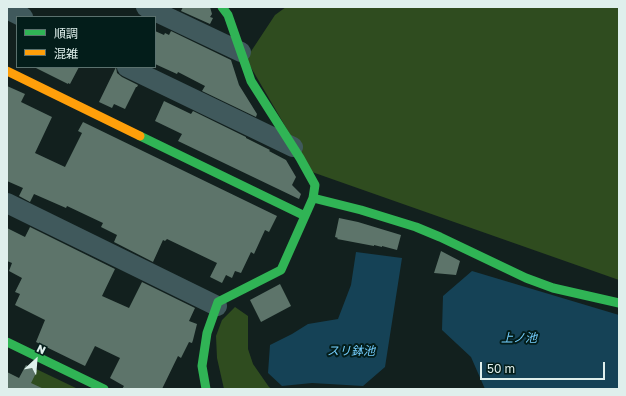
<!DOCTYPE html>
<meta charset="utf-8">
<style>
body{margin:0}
#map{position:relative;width:626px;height:396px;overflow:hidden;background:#12201e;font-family:"Golos Text","Noto Sans JP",sans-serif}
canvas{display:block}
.frame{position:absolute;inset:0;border:8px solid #dfefec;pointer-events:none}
.legend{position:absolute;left:16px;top:16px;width:140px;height:52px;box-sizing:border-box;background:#031d1a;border:1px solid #5b716e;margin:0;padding:5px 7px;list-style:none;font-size:12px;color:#dfefec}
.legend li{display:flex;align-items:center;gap:8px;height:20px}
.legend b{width:20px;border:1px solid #5b716e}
.north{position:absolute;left:16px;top:340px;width:40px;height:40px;-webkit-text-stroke:3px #031d1a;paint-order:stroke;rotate:26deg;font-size:11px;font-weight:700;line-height:16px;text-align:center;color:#dfefec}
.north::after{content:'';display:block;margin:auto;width:14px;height:18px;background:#dfefec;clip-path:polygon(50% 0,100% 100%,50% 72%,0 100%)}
.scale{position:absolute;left:480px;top:362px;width:125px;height:18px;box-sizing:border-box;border:2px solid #dfefec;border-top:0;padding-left:5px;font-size:12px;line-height:14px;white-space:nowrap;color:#dfefec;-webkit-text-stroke:3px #031d1a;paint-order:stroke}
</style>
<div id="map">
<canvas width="626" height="396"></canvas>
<div class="frame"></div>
<ul class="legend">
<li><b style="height:5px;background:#30b455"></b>順調</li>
<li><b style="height:5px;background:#ff9f0a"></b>混雑</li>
</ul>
<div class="north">N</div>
<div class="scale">50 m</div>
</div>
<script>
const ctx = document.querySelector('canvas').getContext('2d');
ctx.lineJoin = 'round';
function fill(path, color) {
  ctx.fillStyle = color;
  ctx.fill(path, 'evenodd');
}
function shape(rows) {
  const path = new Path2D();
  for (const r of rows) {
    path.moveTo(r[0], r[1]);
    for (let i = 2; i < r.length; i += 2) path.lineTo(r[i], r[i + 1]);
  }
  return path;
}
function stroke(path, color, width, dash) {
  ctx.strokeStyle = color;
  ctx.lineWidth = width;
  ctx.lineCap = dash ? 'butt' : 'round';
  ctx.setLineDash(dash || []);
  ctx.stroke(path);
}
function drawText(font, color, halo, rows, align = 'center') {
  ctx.font = font + ' "Golos Text","Noto Sans JP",sans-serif';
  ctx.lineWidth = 4;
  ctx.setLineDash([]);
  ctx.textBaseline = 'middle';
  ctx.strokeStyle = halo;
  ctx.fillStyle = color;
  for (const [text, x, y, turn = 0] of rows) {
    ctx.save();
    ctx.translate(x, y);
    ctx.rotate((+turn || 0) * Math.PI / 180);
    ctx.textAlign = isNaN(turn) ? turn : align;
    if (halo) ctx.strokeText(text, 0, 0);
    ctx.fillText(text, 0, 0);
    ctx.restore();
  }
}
fill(shape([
 [286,7,619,7,619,280,312,172,246,59,275,15],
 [235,307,248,316,248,349,253,364,269,387,272,389,224,389,217,358,216,336,222,320],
 [32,367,78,389,20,389]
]), '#2f4c1f');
fill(shape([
 [356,252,402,258,385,367,363,386,312,383,282,386,268,373,270,345,292,334,308,324,338,319,351,285],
 [472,271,619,315,619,389,485,389,471,357,442,330,443,296]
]), '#154256');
fill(shape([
 [183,7,210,7,212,14,210,17,213,18,210,24,181,11],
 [155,31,164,35,165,33,169,35,171,31,231,60,239,85,257,114,256,117,202,91,205,86,178,72,177,74,155,64],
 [34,67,79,67,70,84,68,83,68,84],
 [116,67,117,73,122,77,138,85,137,87,136,87,125,109,114,104,112,108,99,102],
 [7,86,25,94,21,102,52,117,35,153,65,167,82,133,78,131,83,122,277,216,269,232,265,230,254,254,251,252,241,273,235,271,232,278,226,275,222,283,210,277,217,263,167,239,165,241,163,240,153,262,114,242,117,235,101,227,103,223,67,206,66,208,34,194,30,202,19,196,23,188,7,181],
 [164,101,191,114,193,111,246,137,246,138,270,150,269,151,286,160,296,177,292,185,301,194,299,199,178,141,182,134,155,121],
 [339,218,358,222,401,235,397,250,382,246,382,247,374,245,374,246,337,239,338,238,335,237],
 [30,227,115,269,102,296,129,308,142,282,195,308,189,321,197,324,193,340,192,343,189,342,181,358,178,356,162,389,122,389,124,386,110,378,120,358,95,346,85,366,36,342,45,320,15,305,20,294,15,292,22,278,9,271,12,263,7,261,7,228,25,237],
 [441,251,460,261,456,275,434,273],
 [280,284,291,306,261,322,250,300],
 [26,365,37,371,31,383,44,389,7,389,7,372,19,378]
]), '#5d746a');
stroke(shape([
 [146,7,241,52],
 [7,9,23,17],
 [127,67,293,147],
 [7,203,217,306]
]), '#40595c', 20);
stroke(shape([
 [140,136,305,216],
 [313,198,361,210,416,227,440,237,526,278,553,288,619,303],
 [7,342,104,389],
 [206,389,202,366,207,333,218,302,281,270,313,198,315,185,300,158,251,81,228,15,222,7]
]), '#30b455', 9);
stroke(shape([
 [7,71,140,136]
]), '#ff9f0a', 9);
drawText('italic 12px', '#74cdfd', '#031d1a', [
 ["上ノ池",519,338],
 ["スリ鉢池",351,351]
]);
</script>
